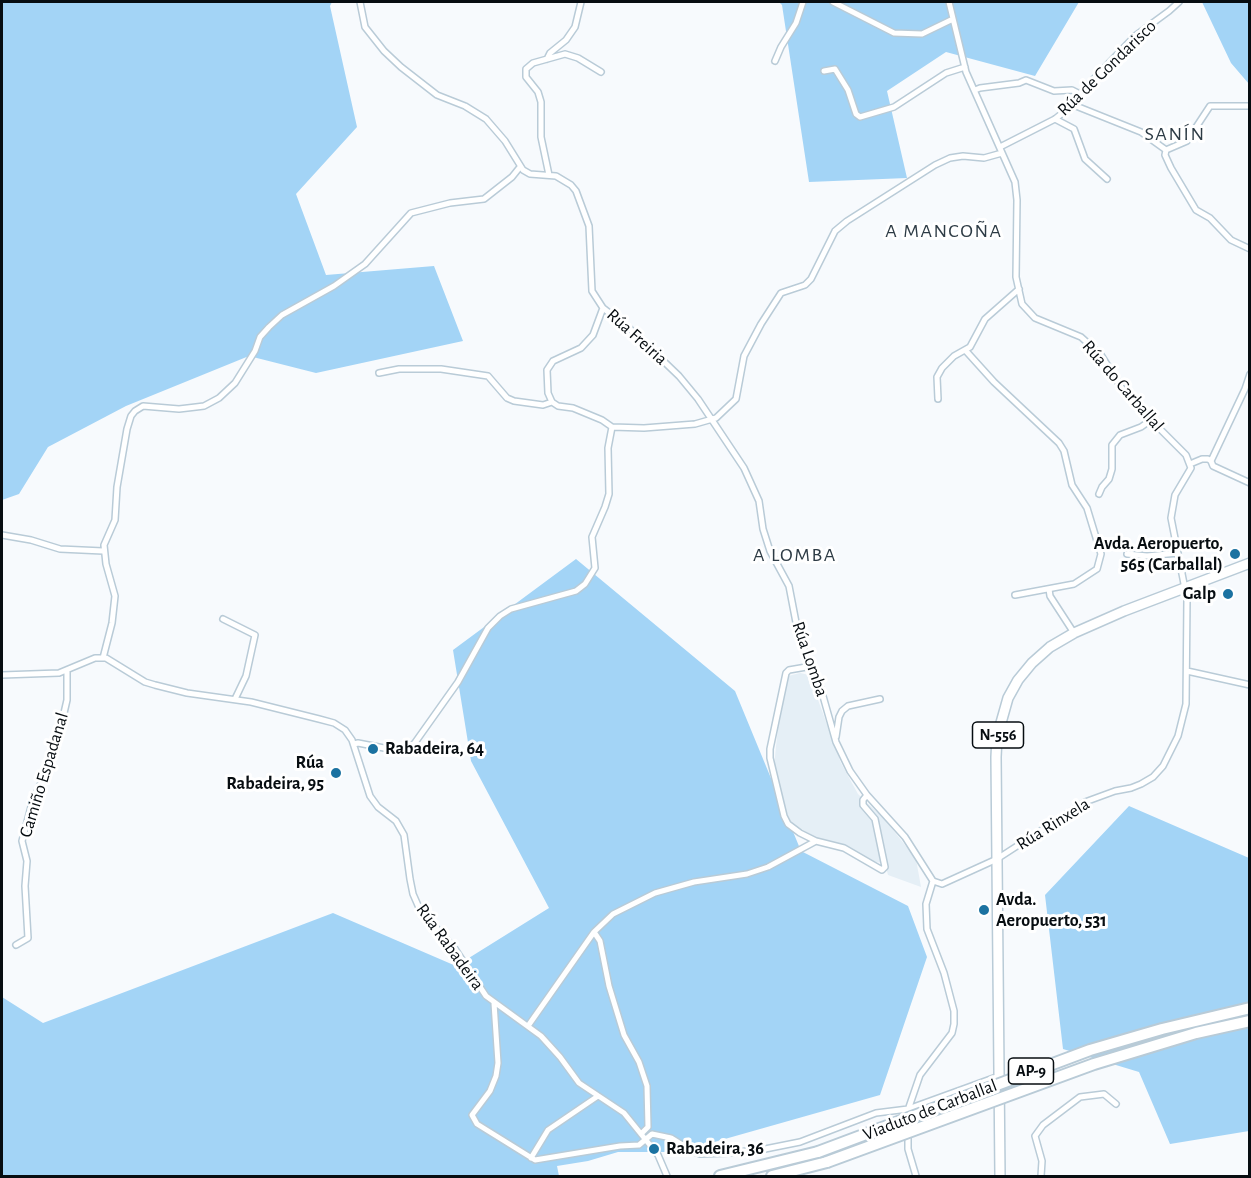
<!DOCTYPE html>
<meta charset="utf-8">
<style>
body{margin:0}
#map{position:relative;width:1251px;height:1178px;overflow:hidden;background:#f7fafd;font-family:"Alegreya Sans",sans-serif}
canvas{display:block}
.frame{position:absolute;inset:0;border:3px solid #070d11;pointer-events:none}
</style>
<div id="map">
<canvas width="1251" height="1178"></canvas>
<div class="frame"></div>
</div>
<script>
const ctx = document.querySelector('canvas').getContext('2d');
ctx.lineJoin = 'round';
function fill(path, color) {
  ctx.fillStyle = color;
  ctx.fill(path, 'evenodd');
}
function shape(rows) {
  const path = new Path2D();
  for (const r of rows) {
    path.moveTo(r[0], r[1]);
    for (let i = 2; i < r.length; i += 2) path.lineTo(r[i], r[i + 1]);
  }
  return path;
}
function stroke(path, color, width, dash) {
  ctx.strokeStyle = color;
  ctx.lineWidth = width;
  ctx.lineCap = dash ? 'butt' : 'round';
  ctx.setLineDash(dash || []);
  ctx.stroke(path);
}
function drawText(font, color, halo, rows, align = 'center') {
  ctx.font = font + ' "Alegreya Sans",sans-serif';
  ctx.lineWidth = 6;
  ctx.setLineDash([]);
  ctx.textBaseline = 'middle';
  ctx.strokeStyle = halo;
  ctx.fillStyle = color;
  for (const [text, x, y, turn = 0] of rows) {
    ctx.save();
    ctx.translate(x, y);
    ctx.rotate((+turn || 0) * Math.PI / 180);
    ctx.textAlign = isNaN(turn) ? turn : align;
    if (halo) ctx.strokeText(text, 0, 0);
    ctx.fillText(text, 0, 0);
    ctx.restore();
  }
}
fill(shape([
 [800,673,809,675,841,763,858,794,886,821,916,859,921,887,888,875,885,864,868,860,845,846,815,837,791,823,785,808,774,766,780,708,788,676]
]), '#e5eff6');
fill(shape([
 [2,2,332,2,330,6,357,127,296,194,326,275,434,266,463,341,316,373,249,356,126,406,48,447,19,494,2,500],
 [779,2,1079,2,1035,76,946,52,887,91,907,178,809,182,782,5],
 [1202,2,1249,2,1249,84,1231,63],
 [576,559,735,691,801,851,908,906,927,957,880,1095,679,1152,618,1152,588,1161,557,1166,559,1176,2,1176,2,997,43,1023,333,913,456,966,549,908,471,761,453,650],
 [1129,806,1249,858,1249,1131,1170,1144,1139,1072,1063,1049,1045,895]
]), '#a3d4f6');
const minor = shape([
 [360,2,365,27,384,51,401,67,437,95,465,106,486,119,505,141,523,170,530,174,556,176,571,185,576,191,589,226,592,291,603,308,630,329,679,376,698,399,744,468,759,501,763,529,770,551,789,586,799,638,821,689,836,742,850,771,867,795,905,837,933,881,942,884,997,859,1085,802,1115,791,1131,788,1141,784,1153,777,1163,766,1178,736,1186,704,1187,599,1171,518,1175,495,1191,468,1186,455,1135,404,1123,390,1101,355,1081,337,1035,318,1022,304,1016,277,1017,200,1015,182,966,72,949,2],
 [833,2,894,33,922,34,953,19],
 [547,59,550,53,566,40,575,27,581,2],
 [775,61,781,47,796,23,803,2],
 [824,71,835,69,848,90,856,114,860,117,894,107,946,73,965,67],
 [975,90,980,88,1019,83,1026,80,1054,91,1072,90,1080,94],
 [1071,104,1141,132,1166,150,1187,141,1210,106,1250,106],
 [1055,119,1074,129,1085,159,1107,179],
 [1000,147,1055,119,1065,111,1085,88,1135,36,1169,11,1179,2],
 [1166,150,1165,155,1171,168,1196,210,1210,218,1231,240,1250,249],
 [549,175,541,137,541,102,538,92,526,77,526,69,533,63,565,54,578,58,601,72],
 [603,308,593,335,581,348,553,361,547,370,548,393,552,402,558,406,573,408,602,420,612,427],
 [966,351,994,382,1059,443,1064,451,1072,485,1087,508,1101,554,1097,569,1074,584,1015,595],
 [379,373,399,369,441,369,488,376,507,398,514,401,543,405,552,402],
 [938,399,937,377,942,368,954,356,970,347,985,319,1019,289],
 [612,427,644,428,695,424,716,418,736,399,744,356,761,324,781,293,805,285,811,279,835,231,847,221,935,165,950,158,963,156,984,158,1002,153],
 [1211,461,1245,389,1250,374],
 [1190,464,1202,459,1208,459,1211,461,1213,466,1250,483],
 [1099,494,1102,487,1109,479,1112,469,1112,445,1120,435,1141,427,1151,420],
 [2,535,31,540,60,549,103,551],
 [1127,554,1147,556,1178,553],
 [1049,589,1050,596,1074,633],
 [223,619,255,635,246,676,235,699],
 [103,658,112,623,115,596,106,564,104,545,115,520,117,487,127,429,131,416,135,411,143,406,179,409,196,407,204,406,219,398,235,383,255,351,260,337,269,327,282,315,334,286,365,264,411,213,450,203,484,199,512,177,520,167],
 [812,666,789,670,786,673,770,749,770,758,784,816,788,824,800,833,816,841],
 [1187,671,1250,685],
 [2,675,59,673,95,658,106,658,145,682,155,685,187,693,251,702,319,719,334,723,345,730,352,740,370,796,378,807,396,821,404,835,410,879,413,894,420,910,455,949,486,996,541,1036,560,1057,579,1083,624,1113,658,1155,667,1176],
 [836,737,839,717,842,711,848,706,880,699],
 [354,744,358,743,384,748,399,748,414,744,458,682,488,628,500,616,511,609,576,591,585,584,595,568,592,537,605,507,609,494,608,448,612,427],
 [594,932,600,941,609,986,624,1035,639,1062,647,1086,648,1127,641,1134],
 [16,945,28,938,25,886,27,861,22,841,32,803,55,752,67,700,67,670],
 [494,1003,498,1063,496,1076,490,1091,472,1115,477,1124,535,1160,620,1146,639,1145,652,1134,671,1138,692,1151,700,1154,729,1153,765,1149,800,1142,876,1113,908,1109,999,1076],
 [528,1026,594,932,613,914,655,893,694,882,747,874,768,867,816,841,844,848,882,870,885,867,875,819,863,805,863,800,867,795],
 [908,1110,920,1075,952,1033,954,1024,954,1011,944,973,927,929,926,904,933,881],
 [908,1131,908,1149,916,1176],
 [531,1158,548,1130,598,1096],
 [1041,1176,1042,1161,1035,1136,1043,1125,1080,1097,1104,1094,1116,1104]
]);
const primary = shape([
 [1000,1176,996,757,997,737,1008,698,1018,680,1032,663,1050,647,1074,633,1124,611,1250,563]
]);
const motorway = shape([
 [720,1176,818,1152],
 [772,1176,827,1162]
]);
stroke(minor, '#b9cbd7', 8);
stroke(primary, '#b9cbd7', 12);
stroke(motorway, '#b9cbd7', 14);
stroke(minor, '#fff', 5);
stroke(primary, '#fff', 9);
stroke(motorway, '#fff', 10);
const motorwayBridge = shape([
 [818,1152,1090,1050,1162,1029,1250,1008],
 [827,1162,1094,1064,1196,1033,1250,1021]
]);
stroke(motorwayBridge, '#b9cbd7', 14, []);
stroke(motorwayBridge, '#fff', 10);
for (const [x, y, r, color] of [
 [1235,554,6,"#1b72a1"],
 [1228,594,6,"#1b72a1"],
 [373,749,6,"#1b72a1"],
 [336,773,6,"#1b72a1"],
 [984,910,6,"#1b72a1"],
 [654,1149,6,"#1b72a1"]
]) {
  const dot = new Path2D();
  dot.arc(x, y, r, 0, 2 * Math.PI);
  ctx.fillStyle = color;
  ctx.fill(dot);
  stroke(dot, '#fff', 2);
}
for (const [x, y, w] of [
 [998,735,51],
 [1031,1071,45]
]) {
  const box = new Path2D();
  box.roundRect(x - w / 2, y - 13, w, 26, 4.5);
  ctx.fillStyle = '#fff';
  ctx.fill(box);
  stroke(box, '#070d11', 1.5);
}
drawText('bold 16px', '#070d11', null, [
 ["N-556",998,735],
 ["AP-9",1031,1071]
]);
drawText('18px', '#070d11', '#fff', [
 ["Rúa de Gondarisco",1107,68,-44],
 ["Rúa Freiria",637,337,42],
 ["Rúa do Carballal",1123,386,49],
 ["Rúa Lomba",810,659,71],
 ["Camiño Espadanal",44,775,-73],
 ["Rúa Rinxela",1053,824,-32],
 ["Rúa Rabadeira",450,947,54],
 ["Viaduto de Carballal",930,1110,-21]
]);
drawText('bold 18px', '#070d11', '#fff', [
 ["Avda. Aeropuerto,",1223,544],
 ["565 (Carballal)",1223,565],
 ["Galp",1216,594],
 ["Rabadeira, 64",385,749,"left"],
 ["Rúa",324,763],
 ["Rabadeira, 95",324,784],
 ["Avda.",996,900,"left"],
 ["Aeropuerto, 531",996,921,"left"],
 ["Rabadeira, 36",666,1149,"left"]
], 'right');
ctx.letterSpacing = '1.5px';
drawText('20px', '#2d3b45', '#fff', [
 ["SANÍN",1175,134],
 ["A MANCOÑA",944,231],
 ["A LOMBA",795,555]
]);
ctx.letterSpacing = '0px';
</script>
